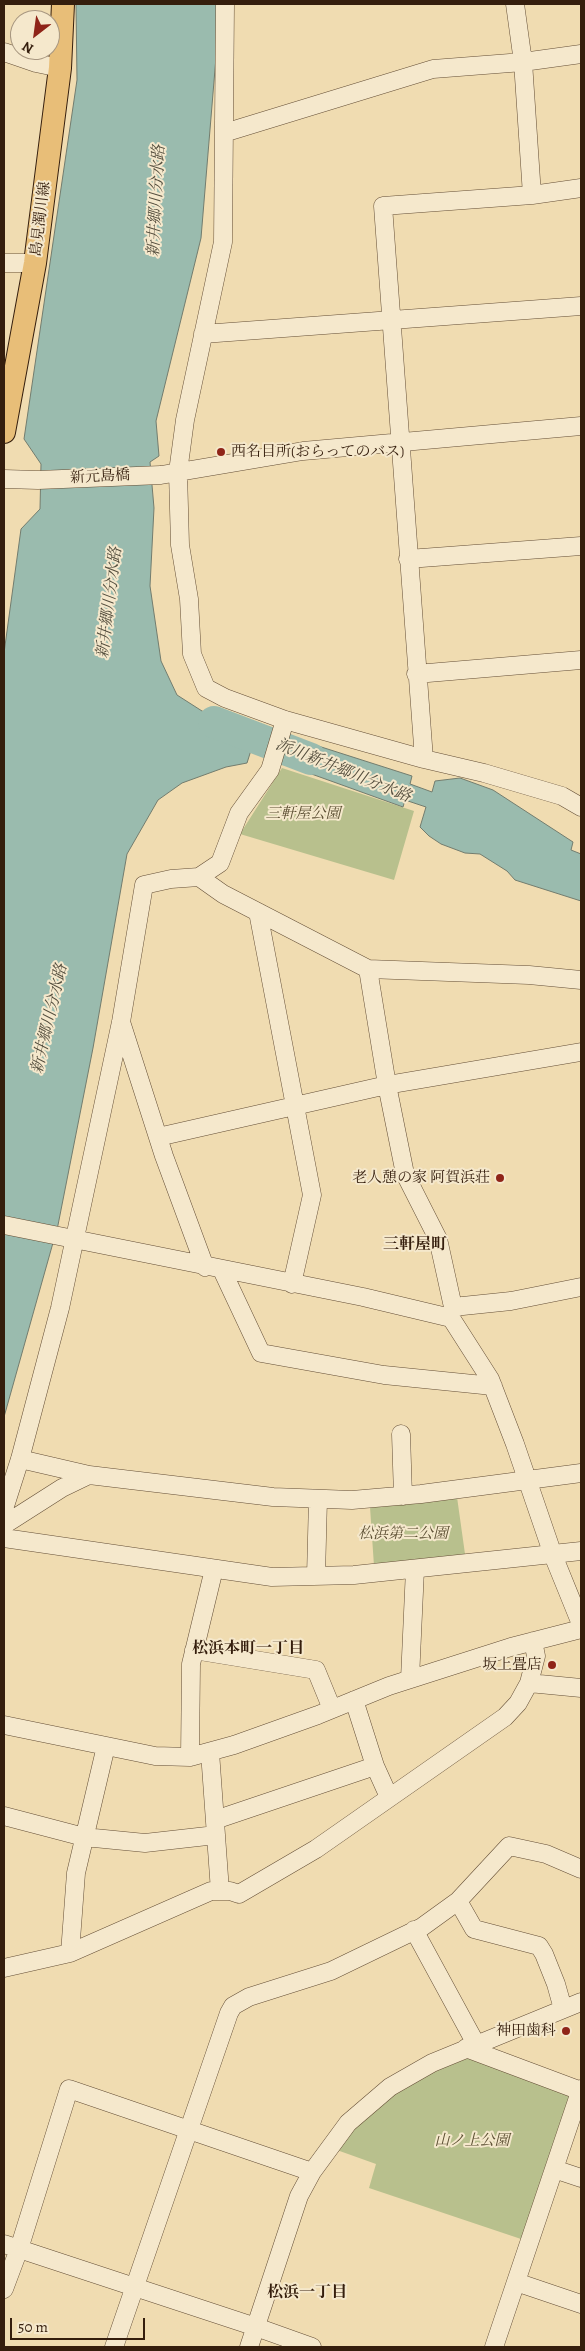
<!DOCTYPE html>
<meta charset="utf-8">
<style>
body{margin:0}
#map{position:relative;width:585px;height:2351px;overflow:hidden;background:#f0dcb1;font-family:Alegreya,serif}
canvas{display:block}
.frame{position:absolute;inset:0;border:5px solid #351e0d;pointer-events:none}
.north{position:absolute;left:10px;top:10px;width:50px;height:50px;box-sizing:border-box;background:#f5e8cc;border:1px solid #a89780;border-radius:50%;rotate:210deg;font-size:14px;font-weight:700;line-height:20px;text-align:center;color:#351e0d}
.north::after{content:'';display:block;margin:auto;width:18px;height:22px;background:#8f2418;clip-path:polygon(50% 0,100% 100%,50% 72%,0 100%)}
.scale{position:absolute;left:10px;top:2318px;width:135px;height:22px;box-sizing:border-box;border:2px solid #351e0d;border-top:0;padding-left:6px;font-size:15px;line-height:18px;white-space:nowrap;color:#351e0d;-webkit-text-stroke:4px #f5e8cc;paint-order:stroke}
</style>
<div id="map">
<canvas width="585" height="2351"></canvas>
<div class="frame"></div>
<div class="north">N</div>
<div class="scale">50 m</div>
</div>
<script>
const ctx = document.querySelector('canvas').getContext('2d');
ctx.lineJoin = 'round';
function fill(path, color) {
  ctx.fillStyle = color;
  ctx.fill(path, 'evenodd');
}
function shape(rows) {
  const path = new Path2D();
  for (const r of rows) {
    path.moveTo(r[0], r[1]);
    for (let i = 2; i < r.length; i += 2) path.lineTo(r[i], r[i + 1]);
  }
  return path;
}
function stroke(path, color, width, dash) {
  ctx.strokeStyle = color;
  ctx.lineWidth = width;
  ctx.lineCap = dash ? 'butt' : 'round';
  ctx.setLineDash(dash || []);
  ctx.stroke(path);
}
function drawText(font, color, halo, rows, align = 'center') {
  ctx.font = font + ' Alegreya,"Noto Serif JP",serif';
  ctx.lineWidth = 4;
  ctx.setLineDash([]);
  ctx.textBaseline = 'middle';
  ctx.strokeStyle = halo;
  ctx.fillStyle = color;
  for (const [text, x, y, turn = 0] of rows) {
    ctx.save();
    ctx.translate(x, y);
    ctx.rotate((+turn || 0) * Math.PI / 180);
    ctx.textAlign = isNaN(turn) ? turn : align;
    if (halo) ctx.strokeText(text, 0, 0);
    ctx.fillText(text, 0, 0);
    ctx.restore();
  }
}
fill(shape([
 [282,768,414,811,394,880,240,834],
 [457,1497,465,1554,406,1564,374,1566,370,1507],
 [468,2058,574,2095,524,2240,369,2188,376,2164,334,2149,352,2130,399,2089,428,2074]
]), '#b8c08d');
const water = shape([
 [76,4,217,4,218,33,201,238,156,421,159,456,150,462,154,508,150,586,161,661,177,695,202,711,257,731,247,763,226,767,182,783,158,800,127,854,93,1048,58,1225,4,1417,4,653,21,529,40,509,41,464,24,439,77,80,76,4],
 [290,737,412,776,410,784,432,792,435,781,460,778,493,790,573,842,571,850,581,854,581,901,515,880,507,871,480,854,465,853,441,844,429,836,420,827,426,807,405,800,403,807,281,763,290,737]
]);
fill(water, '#9abbae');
stroke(water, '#727c6e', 1);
stroke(shape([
 [214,722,311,759]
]), '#9abbae', 32);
const minor = shape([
 [225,4,223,242,185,420,178,472,180,545,189,599,192,654,206,688,225,698,285,720,424,759,484,773,562,796,581,807],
 [515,4,523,62,532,195],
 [4,52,36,63,60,68],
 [224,133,433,69,523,62,581,54],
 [4,263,35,263],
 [203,334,581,306],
 [4,479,38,480,161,475,303,451,581,426],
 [408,559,581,546],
 [416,674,581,660],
 [424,759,383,206,532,195,581,188],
 [199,877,223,894,368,969,387,1085,405,1174,438,1239,453,1307,451,1318],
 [258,912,312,1195,292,1284],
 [368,969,529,975,581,980],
 [121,1022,164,1156,205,1267],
 [158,1137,387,1085,581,1052],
 [4,1225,363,1297,451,1318,490,1379,515,1444,553,1555,581,1624],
 [222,1270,261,1353,384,1375,493,1386],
 [453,1307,511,1301,581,1287],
 [401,1434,403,1496],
 [20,1459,89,1475],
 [4,1509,20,1459,60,1308,121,1022,144,885,171,879,199,877,220,863,239,813,270,770,285,720],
 [4,1525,62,1488,89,1475,273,1497,352,1500,421,1494,581,1473],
 [4,1538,272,1577,354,1575,581,1551],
 [316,1576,318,1499],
 [194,1650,316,1670,332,1709],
 [410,1679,415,1569],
 [529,1683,581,1688],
 [354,1700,375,1766,389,1797],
 [4,1725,155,1756,190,1757,234,1745,318,1715,389,1686,511,1647,581,1629],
 [210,1752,220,1891],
 [190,1757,191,1664,214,1569],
 [4,1816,84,1837,145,1843,216,1835],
 [215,1820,375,1766],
 [458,1901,474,1929,539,1946,544,1954,556,1984,563,2009],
 [414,1930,476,2044],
 [70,1953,76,1873,106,1746],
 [4,1968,70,1953,211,1891,230,1891,239,1894,316,1849,505,1717,518,1703,529,1683,536,1656,533,1641],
 [466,2048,581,2091],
 [554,2169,581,2178],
 [4,2244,256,2327,312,2347],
 [516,2282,581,2304],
 [4,2289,19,2249,69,2089,312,2172],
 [114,2347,229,2013,233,2006,249,1997,331,1971,422,1927,458,1901,509,1846,546,1854,581,1869],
 [249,2347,299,2196,312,2172,348,2123,390,2087,432,2063,581,2002],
 [494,2347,581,2089]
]);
const major = shape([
 [4,432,35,263,60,68,63,4]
]);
stroke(minor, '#644e36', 19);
stroke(major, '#351e0d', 24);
stroke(minor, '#f5e8cc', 18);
stroke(major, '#e8be78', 22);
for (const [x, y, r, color] of [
 [221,452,5,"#8f2418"],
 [500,1178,5,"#8f2418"],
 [552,1665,5,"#8f2418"],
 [566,2031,5,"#8f2418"]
]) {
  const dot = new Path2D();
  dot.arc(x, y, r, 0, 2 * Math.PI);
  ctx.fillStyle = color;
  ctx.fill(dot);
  stroke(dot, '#f5e8cc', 2);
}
drawText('15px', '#351e0d', '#f5e8cc', [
 ["島見濁川線",41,219,-83],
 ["新元島橋",100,477,-3]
]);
drawText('15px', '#351e0d', '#f5e8cc', [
 ["西名目所(おらってのバス)",231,452,"left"],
 ["老人憩の家 阿賀浜荘",490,1178],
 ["坂上畳店",542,1665],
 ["神田歯科",556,2031]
], 'right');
drawText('italic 15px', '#5c4f33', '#f5e8cc', [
 ["三軒屋公園",303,814],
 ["松浜第二公園",403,1534],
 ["山ノ上公園",472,2141]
]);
drawText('italic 16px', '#534d3d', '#f5e8cc', [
 ["新井郷川分水路",157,201,-87],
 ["新井郷川分水路",110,603,-83],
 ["派川新井郷川分水路",343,771,22],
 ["新井郷川分水路",50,1019,-77]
]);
drawText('bold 16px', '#351e0d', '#f5e8cc', [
 ["三軒屋町",415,1245],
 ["松浜本町一丁目",248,1649],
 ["松浜一丁目",307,2293]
]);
</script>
